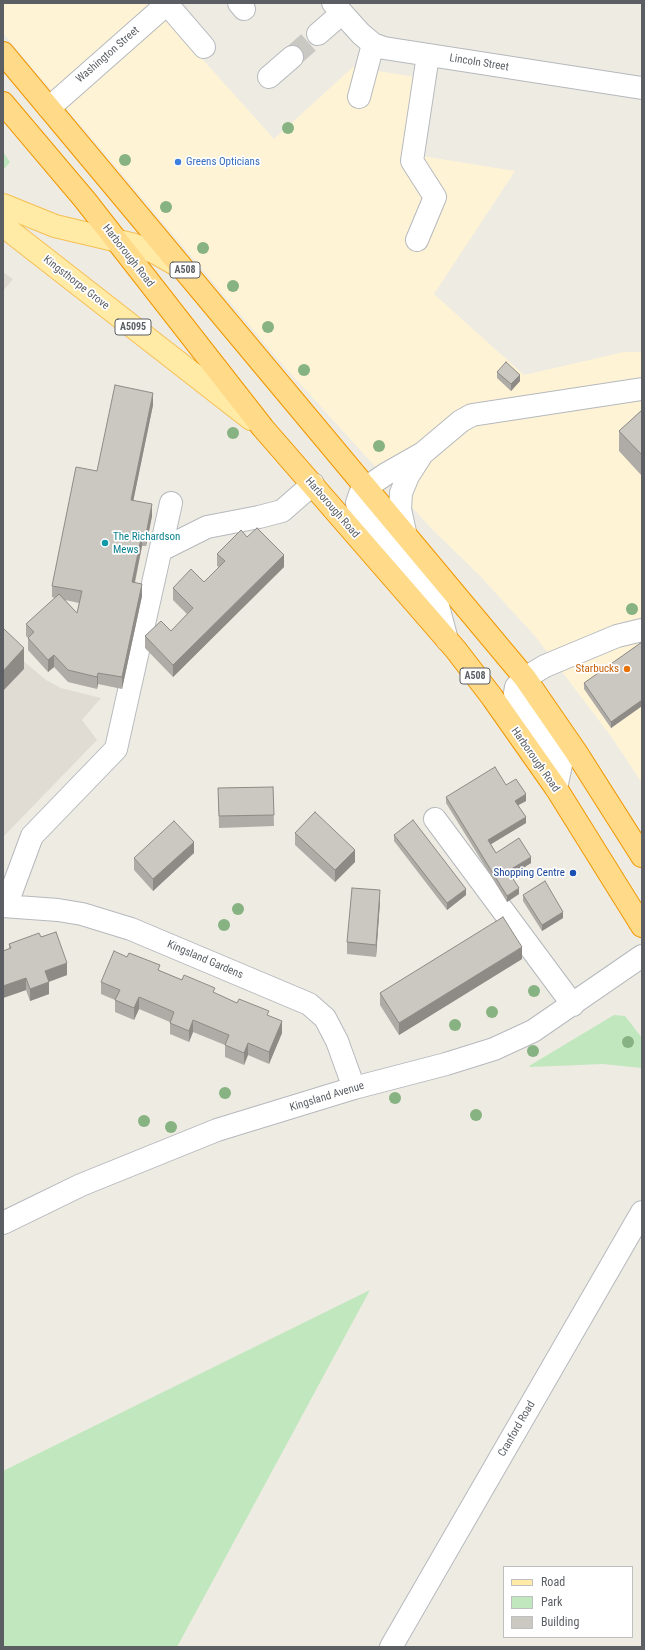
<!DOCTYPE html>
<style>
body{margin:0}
#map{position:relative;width:645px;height:1650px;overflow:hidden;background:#eeebe2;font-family:"Roboto Condensed",sans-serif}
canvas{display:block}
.frame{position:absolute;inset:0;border:4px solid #5b5f64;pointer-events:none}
.legend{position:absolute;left:503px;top:1566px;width:130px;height:72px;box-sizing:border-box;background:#fff;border:1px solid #bdbfc1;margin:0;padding:5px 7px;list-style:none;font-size:12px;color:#5b5f64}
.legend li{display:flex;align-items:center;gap:8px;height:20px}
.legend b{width:20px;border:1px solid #bdbfc1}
</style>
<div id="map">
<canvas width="645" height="1650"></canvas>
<div class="frame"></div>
<ul class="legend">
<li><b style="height:5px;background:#ffeba6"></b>Road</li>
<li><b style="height:11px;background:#c0e7bd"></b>Park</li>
<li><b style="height:11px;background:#cbc7c1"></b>Building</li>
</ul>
</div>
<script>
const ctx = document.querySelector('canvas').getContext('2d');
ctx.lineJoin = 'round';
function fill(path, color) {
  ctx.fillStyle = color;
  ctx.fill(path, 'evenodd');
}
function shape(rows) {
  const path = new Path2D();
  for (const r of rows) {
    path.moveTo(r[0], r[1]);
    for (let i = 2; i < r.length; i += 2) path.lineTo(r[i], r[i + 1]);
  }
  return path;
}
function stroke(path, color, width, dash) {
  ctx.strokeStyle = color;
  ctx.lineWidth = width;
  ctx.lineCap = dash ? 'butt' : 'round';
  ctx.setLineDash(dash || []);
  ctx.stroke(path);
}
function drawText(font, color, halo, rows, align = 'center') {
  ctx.font = font + ' "Roboto Condensed",sans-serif';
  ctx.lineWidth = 3.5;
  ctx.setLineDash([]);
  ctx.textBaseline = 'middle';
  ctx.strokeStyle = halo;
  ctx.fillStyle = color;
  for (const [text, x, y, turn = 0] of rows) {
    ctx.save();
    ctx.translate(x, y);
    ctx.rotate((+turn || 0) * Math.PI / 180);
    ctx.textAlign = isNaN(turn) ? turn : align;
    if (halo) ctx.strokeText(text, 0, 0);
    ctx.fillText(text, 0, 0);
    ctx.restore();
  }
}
fill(shape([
 [3,3,152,3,274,139,353,67,434,80,422,156,515,171,434,294,524,375,624,352,642,352,642,783,613,739,535,636,481,577,431,528,283,365,3,33]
]), '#fff3d6');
fill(shape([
 [3,272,13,279,3,291],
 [3,634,15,654,46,680,61,688,101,698,82,720,97,740,3,837]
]), '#e0dcd3');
fill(shape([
 [3,152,10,162,3,170],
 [614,1015,625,1016,642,1038,642,1068,603,1064,530,1067,529,1066],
 [370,1290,177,1647,3,1647,3,1471]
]), '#c0e7bd');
stroke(shape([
 [292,57,318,34]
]), '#c9c8c2', 22, [22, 11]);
const minor = shape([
 [239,3,244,9],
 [333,3,361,34,373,44,384,48,642,88],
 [167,4,204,47],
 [318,34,342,13],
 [269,77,292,57],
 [359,97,373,44],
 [49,108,168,3],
 [417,240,435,197,412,161,428,55],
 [405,532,400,509,401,493,408,476,422,454],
 [161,550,207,527,259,517,282,511,313,484],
 [447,640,437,602,359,510,357,503,360,494,367,487,386,474,423,453,461,421,472,415,642,389],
 [556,788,561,765,517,700,515,693,516,687,525,678,545,666,617,636,642,630],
 [435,819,573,1005],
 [3,906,58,910,82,914,131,929,309,1004,325,1018,337,1041,354,1088],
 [6,906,32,836,116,749,171,503],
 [3,1223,81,1185,217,1130,354,1088,446,1064,494,1049,533,1031,642,956],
 [391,1647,642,1212]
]);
const major = shape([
 [3,205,55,226,135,245,156,253,182,268],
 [3,225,15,235,251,419]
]);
const highway = shape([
 [3,53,525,678,576,752,642,856],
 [3,103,85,200,263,428,456,650,492,697,556,788,642,926]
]);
stroke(minor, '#b5b9bd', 24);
stroke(major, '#f6bf53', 24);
stroke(highway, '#f09700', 24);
stroke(minor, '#fff', 22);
stroke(major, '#ffeba6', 22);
stroke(highway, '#ffda88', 22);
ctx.fillStyle = '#87b281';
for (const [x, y] of [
 [288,128],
 [125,160],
 [166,207],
 [203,248],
 [233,286],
 [268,327],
 [304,370],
 [233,433],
 [379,446],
 [632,609],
 [238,909],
 [224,925],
 [534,991],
 [492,1012],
 [455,1025],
 [628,1042],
 [533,1051],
 [225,1093],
 [395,1098],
 [476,1115],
 [144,1121],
 [171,1127]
]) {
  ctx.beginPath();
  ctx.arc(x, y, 6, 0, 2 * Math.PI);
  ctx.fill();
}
fill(shape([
 [497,372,520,381,511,391,497,378],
 [153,405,133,501,152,516,146,546,142,546,135,583,142,596,122,689,98,684,97,689,68,682,54,667,48,672,28,650,28,638,26,636,26,624,55,598,52,597,52,586,97,471],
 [65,600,79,603,77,613],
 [642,410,642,476,619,451,619,431],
 [247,537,284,567,173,677,145,648,145,636,171,631,187,614,173,600,173,588,204,582,219,567,217,566,217,554],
 [642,642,642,706,611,728,584,689,584,683],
 [506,785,526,801,518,805,526,823,491,844,496,853,531,863,511,876,519,894,507,902,446,803,446,797],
 [273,787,274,826,219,828,218,788],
 [295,833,355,862,335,882,295,845],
 [394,835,466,895,447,910,394,841],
 [194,853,153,891,134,870,134,858],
 [523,895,563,918,542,931,523,901],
 [380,902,376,957,347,954,347,942],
 [41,937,67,975,49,982,49,994,30,1001,26,990,3,998,3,951,9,949,9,944],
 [127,957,269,1016,282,1033,269,1064,248,1055,244,1065,225,1057,225,1045,193,1032,189,1042,170,1034,170,1022,139,1009,134,1020,115,1012,115,1000,101,994,101,982],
 [522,959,399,1035,380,1005,380,993]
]), '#afaba6');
fill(shape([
 [520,375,520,381,511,391,511,384],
 [153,393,153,405,131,512,131,500],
 [152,504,152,516,146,546,146,534],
 [142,534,142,546,132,594,132,582],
 [284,555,284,567,173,677,173,665],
 [142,584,142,596,122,689,122,677],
 [24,648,24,669,3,691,3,671],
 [54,655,54,667,48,672,48,660],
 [98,673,98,684,97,689,97,677],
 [642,700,642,706,611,728,611,722],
 [526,794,526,801,515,807,515,801],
 [526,817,526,823,488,846,488,840],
 [194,842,194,853,153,891,153,879],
 [355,850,355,862,335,882,335,870],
 [531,857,531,863,508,877,508,871],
 [519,888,519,894,507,902,507,896],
 [466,889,466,895,447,910,447,903],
 [380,890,380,902,376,957,376,945],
 [563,912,563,918,542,931,542,925],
 [522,947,522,959,399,1035,399,1023],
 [67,963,67,975,45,983,45,971],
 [26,978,26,990,3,998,3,986],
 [49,982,49,994,30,1001,30,989],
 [139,997,139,1009,134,1020,134,1008],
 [193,1020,193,1032,189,1042,189,1031],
 [282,1021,282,1033,269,1064,269,1052],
 [248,1043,248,1055,244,1065,244,1053]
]), '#8e8b87');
const building = shape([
 [506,362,520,375,511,384,497,372,506,362],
 [115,385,153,393,131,500,152,504,146,534,142,534,132,582,142,584,122,677,98,673,97,677,68,670,54,655,48,660,28,638,34,632,26,624,59,594,77,613,82,591,52,586,76,467,97,471,115,385],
 [642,410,642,455,619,431,642,410],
 [257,528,284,555,173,665,145,636,161,621,171,631,193,608,173,588,191,569,204,582,225,561,217,554,241,530,247,537,257,528],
 [3,628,24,648,3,671,3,628],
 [642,642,642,700,611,722,584,683,642,642],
 [495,767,506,785,516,779,526,794,515,801,526,817,488,840,496,853,519,838,531,857,508,871,519,888,507,896,446,797,495,767],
 [273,787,274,815,219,816,218,788,273,787],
 [315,812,355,850,335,870,295,833,315,812],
 [413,820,466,889,447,903,394,835,413,820],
 [174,821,194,842,153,879,134,858,174,821],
 [545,881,563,912,542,925,523,895,545,881],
 [352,888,380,890,376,945,347,942,352,888],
 [503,917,522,947,399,1023,380,993,503,917],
 [56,932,67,963,45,971,49,982,30,989,26,978,3,986,3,951,11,948,9,944,39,933,41,937,56,932],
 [114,951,127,957,129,953,160,965,158,970,182,980,184,975,215,988,213,992,237,1003,239,999,269,1011,267,1015,282,1021,269,1052,248,1043,244,1053,225,1045,229,1035,193,1020,189,1031,170,1023,174,1012,139,997,134,1008,115,1000,120,990,101,982,114,951]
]);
fill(building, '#cbc7c1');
stroke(building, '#8e8b87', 1);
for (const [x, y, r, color] of [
 [178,162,4,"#3f7fe0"],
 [105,543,4,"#0f9aa8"],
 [627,669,4,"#e8710a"],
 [573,873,4,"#1a4fb4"]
]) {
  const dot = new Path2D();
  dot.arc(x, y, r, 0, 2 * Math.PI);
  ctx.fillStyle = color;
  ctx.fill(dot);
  stroke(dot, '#fff', 1.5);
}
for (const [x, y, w] of [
 [185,270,30],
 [133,327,36],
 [475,676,30]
]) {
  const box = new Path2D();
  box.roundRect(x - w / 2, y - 8, w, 16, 3);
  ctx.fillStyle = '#fff';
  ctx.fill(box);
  stroke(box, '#5b5f64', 1);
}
drawText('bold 10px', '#5b5f64', null, [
 ["A508",185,270],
 ["A5095",133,327],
 ["A508",475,676]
]);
drawText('11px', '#5b5f64', '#fff', [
 ["Washington Street",108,55,-41],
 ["Lincoln Street",479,63,9],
 ["Harborough Road",128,256,52],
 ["Kingsthorpe Grove",76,283,38],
 ["Harborough Road",332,508,49],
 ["Harborough Road",535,760,55],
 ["Kingsland Gardens",205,960,23],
 ["Kingsland Avenue",327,1097,-17],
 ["Cranford Road",517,1429,-60]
]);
drawText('11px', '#366cbe', '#fff', [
 ["Greens Opticians",186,162]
], 'left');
drawText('11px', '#0d838f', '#fff', [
 ["The Richardson",113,537],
 ["Mews",113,550]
], 'left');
drawText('11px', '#c56008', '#fff', [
 ["Starbucks",619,669]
], 'right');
drawText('11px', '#164399', '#fff', [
 ["Shopping Centre",565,873]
], 'right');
</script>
